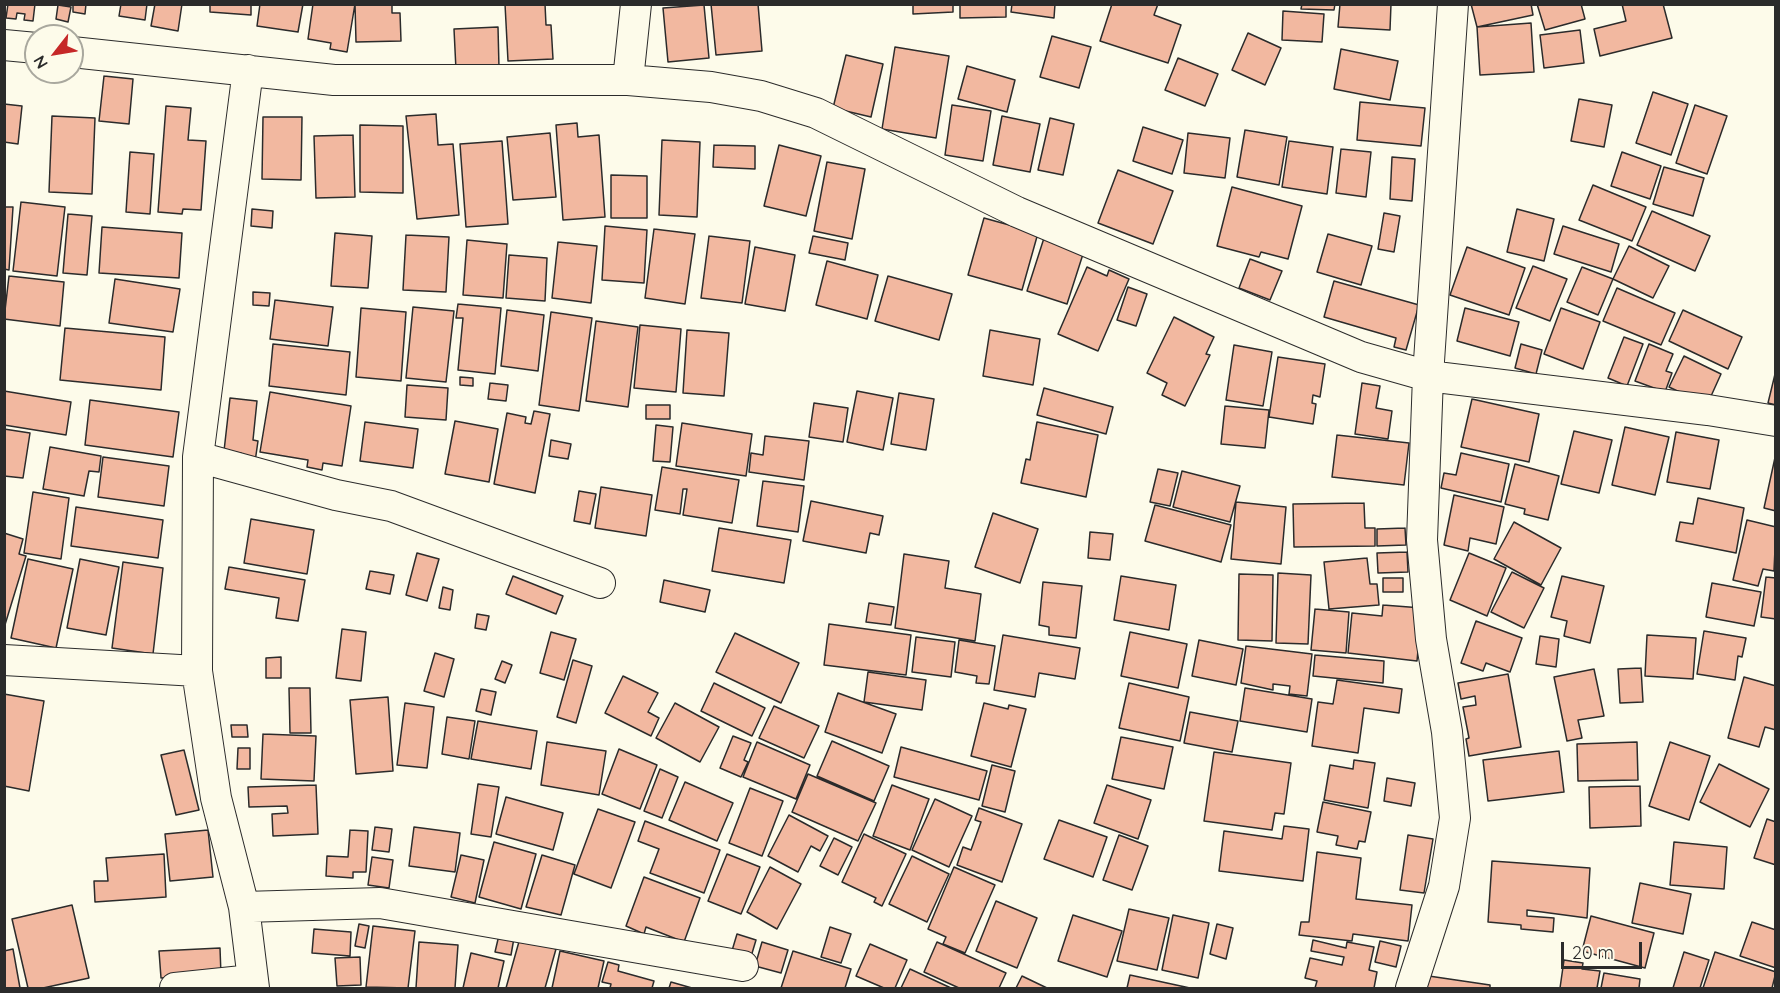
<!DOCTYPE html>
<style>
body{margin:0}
#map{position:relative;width:1780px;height:993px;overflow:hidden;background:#fdfbea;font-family:Quicksand,sans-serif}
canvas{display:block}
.frame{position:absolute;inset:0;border:6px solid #2b2b2b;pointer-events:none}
.north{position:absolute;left:24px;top:24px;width:60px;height:60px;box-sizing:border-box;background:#fdfbea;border:2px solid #a9a89e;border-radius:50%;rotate:239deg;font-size:16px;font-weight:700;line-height:24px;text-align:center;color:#2b2b2b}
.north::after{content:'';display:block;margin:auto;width:21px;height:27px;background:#c62828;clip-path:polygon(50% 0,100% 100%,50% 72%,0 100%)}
.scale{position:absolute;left:1561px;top:942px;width:81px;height:27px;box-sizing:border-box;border:3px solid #2b2b2b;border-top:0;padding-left:8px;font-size:18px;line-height:21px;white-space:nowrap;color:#2b2b2b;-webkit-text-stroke:4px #fdfbea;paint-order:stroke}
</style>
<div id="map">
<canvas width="1780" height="993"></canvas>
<div class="frame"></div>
<div class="north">N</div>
<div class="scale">20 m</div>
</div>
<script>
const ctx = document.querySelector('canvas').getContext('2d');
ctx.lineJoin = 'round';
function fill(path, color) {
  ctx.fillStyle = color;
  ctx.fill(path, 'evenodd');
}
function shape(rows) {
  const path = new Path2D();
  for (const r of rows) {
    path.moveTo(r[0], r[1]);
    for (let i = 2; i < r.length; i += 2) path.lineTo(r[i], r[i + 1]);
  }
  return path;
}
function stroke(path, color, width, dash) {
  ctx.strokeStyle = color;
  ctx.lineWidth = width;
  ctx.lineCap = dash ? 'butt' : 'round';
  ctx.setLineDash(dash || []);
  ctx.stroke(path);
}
const building = shape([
 [8,4,35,4,33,21,24,20,25,14,17,13,16,19,6,18,8,4],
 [73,4,86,4,85,14,73,12,73,4],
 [121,4,147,4,145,20,119,16,121,4],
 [155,4,182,4,178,31,151,26,155,4],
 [210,4,251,4,251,15,210,12,210,4],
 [260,4,303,4,298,32,257,26,260,4],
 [313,4,355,4,347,52,330,49,331,43,308,39,313,4],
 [355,4,392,4,392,13,400,13,401,41,356,42,355,4],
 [505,4,545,4,546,25,551,25,553,59,508,61,505,4],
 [711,4,758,4,762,51,716,55,711,4],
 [913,4,953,4,953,12,913,14,913,4],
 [960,4,1006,4,1006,17,960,18,960,4],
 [1012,4,1055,4,1054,18,1011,12,1012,4],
 [1112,4,1158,4,1154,15,1181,25,1168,63,1100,41,1112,4],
 [1302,4,1335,4,1334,10,1301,9,1302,4],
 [1340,4,1391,4,1390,30,1338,27,1340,4],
 [1471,4,1531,4,1533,15,1477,27,1471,4],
 [1537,4,1581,4,1585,19,1545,30,1537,4],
 [1622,4,1663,4,1672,38,1600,56,1594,29,1626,21,1622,4],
 [58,5,71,7,68,22,56,19,58,5],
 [704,5,709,58,668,62,663,8,704,5],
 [1283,11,1324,14,1322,42,1282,40,1283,11],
 [1531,23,1534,72,1480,75,1477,27,1531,23],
 [498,27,499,68,456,70,454,29,498,27],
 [1580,30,1584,63,1544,68,1540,35,1580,30],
 [1248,33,1281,48,1265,85,1232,70,1248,33],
 [1052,36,1091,47,1079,88,1040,77,1052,36],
 [895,47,949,56,936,138,882,129,895,47],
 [1341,49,1398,61,1390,100,1334,89,1341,49],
 [846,55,883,64,871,117,833,108,846,55],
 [1178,58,1218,74,1205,106,1165,90,1178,58],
 [967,66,1015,80,1007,112,958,99,967,66],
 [104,76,133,79,129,124,99,121,104,76],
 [1653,92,1688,104,1671,155,1636,143,1653,92],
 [1579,99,1612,105,1604,147,1571,141,1579,99],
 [1360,102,1425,108,1421,146,1357,140,1360,102],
 [4,104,22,106,18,144,4,142,4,104],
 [952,105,991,111,983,161,945,155,952,105],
 [1695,105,1727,116,1707,174,1676,163,1695,105],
 [166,106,191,108,188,140,206,141,201,210,183,209,182,214,158,212,166,106],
 [436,114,438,145,453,144,459,215,417,219,406,116,436,114],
 [52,116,95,118,92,194,49,192,52,116],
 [1002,116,1040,124,1030,172,993,165,1002,116],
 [263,117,302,117,301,180,262,179,263,117],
 [1050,118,1074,124,1063,175,1038,170,1050,118],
 [577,123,578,137,599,135,605,217,563,220,556,125,577,123],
 [360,125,403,126,403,193,360,192,360,125],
 [1143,127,1183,140,1172,174,1133,161,1143,127],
 [1245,130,1287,137,1279,185,1237,177,1245,130],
 [550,133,556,197,513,200,507,137,550,133],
 [1188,133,1230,138,1225,178,1184,173,1188,133],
 [353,135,355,197,316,198,314,136,353,135],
 [662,140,700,142,697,217,659,215,662,140],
 [502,141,508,224,466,227,460,144,502,141],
 [1289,141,1333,147,1327,194,1282,187,1289,141],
 [714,145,755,146,755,169,713,167,714,145],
 [779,145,821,156,806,216,764,206,779,145],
 [1341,149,1371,152,1366,197,1336,193,1341,149],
 [130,152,154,154,150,214,126,212,130,152],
 [1622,152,1661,166,1650,199,1611,186,1622,152],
 [1392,157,1415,159,1412,201,1390,199,1392,157],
 [827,162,865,169,852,239,814,231,827,162],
 [1664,167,1704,178,1693,216,1653,204,1664,167],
 [1118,170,1173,191,1153,244,1098,223,1118,170],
 [611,175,647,176,647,218,611,218,611,175],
 [1593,185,1646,207,1632,241,1579,220,1593,185],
 [1232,187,1302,206,1288,259,1261,252,1259,257,1217,246,1232,187],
 [21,202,65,207,57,276,13,271,21,202],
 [4,207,13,207,9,270,4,269,4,207],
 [252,209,273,211,272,228,251,226,252,209],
 [1517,209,1554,219,1544,261,1507,252,1517,209],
 [1652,211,1710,236,1695,271,1637,245,1652,211],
 [1384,213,1400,216,1394,252,1378,249,1384,213],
 [68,214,92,216,87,275,63,273,68,214],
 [984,218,1038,233,1022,290,968,275,984,218],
 [605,226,647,230,644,283,602,280,605,226],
 [1563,226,1619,244,1611,272,1554,254,1563,226],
 [102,227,182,233,179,278,99,273,102,227],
 [654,229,695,234,685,304,645,298,654,229],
 [335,233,372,236,368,288,331,286,335,233],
 [1328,234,1372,246,1361,285,1317,272,1328,234],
 [406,235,449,237,446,292,403,290,406,235],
 [709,236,750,241,742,303,701,298,709,236],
 [813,236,848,243,845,260,809,253,813,236],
 [1044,238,1084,251,1067,304,1027,291,1044,238],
 [467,240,507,244,503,298,463,295,467,240],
 [558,242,597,246,591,303,552,298,558,242],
 [1629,246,1669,266,1653,298,1613,279,1629,246],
 [755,247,795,255,785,311,745,304,755,247],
 [1467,247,1525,268,1509,315,1450,295,1467,247],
 [509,255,547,258,545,301,506,298,509,255],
 [1250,259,1282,271,1270,300,1239,288,1250,259],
 [827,261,878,275,867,319,816,305,827,261],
 [1533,266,1567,279,1550,321,1516,308,1533,266],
 [1087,267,1107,276,1109,270,1129,279,1098,351,1058,334,1087,267],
 [1582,267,1613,279,1598,315,1567,302,1582,267],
 [9,276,64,282,60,326,4,319,9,276],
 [888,276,952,294,939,340,875,321,888,276],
 [115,279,180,289,173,332,109,323,115,279],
 [1334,281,1419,305,1406,350,1394,347,1396,338,1324,317,1334,281],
 [1128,287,1147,294,1136,326,1117,320,1128,287],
 [1617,288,1675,313,1661,345,1603,321,1617,288],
 [253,292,270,293,269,306,253,305,253,292],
 [275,300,333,307,328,346,270,339,275,300],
 [458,304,501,308,495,374,458,370,463,318,456,318,458,304],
 [413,307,454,311,446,382,406,378,413,307],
 [361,308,406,312,401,381,356,377,361,308],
 [1465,308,1519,322,1510,356,1457,341,1465,308],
 [1561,308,1600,322,1583,369,1544,354,1561,308],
 [507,310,544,315,538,371,501,366,507,310],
 [1683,310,1742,337,1728,369,1669,341,1683,310],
 [551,312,592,318,579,411,539,405,551,312],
 [1174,317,1214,337,1206,354,1210,355,1185,406,1162,395,1167,383,1147,373,1174,317],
 [596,321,638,327,628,407,586,401,596,321],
 [640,325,681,329,676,392,634,388,640,325],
 [65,328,165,337,161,390,60,380,65,328],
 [687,330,729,333,724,396,683,393,687,330],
 [990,330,1040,339,1033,385,983,376,990,330],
 [1624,337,1643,344,1627,386,1608,378,1624,337],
 [273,344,350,352,346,395,269,386,273,344],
 [1521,344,1542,350,1536,374,1515,368,1521,344],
 [1649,344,1673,354,1666,371,1672,373,1665,392,1635,381,1649,344],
 [1234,345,1272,352,1263,406,1226,400,1234,345],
 [1684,356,1721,374,1707,405,1669,387,1684,356],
 [1278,357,1325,364,1320,397,1313,395,1312,403,1316,404,1313,424,1269,417,1278,357],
 [1776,370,1776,405,1768,403,1776,370],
 [460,377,473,378,473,386,460,385,460,377],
 [490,383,508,385,506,401,488,399,490,383],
 [1362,383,1380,386,1376,408,1392,411,1388,439,1355,434,1362,383],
 [407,385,448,388,446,420,405,417,407,385],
 [1044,388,1113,407,1106,434,1037,415,1044,388],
 [4,391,71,402,66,435,4,425,4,391],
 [857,391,893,398,883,450,847,442,857,391],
 [270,392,351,406,342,466,323,463,322,470,307,467,308,460,260,452,270,392],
 [899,393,934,399,926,450,891,444,899,393],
 [230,398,257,401,253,440,258,441,255,462,240,460,241,453,224,451,230,398],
 [1472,399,1539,414,1529,462,1461,447,1472,399],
 [90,400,179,412,173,457,85,445,90,400],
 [814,403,848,408,843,442,809,437,814,403],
 [646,405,670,405,670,419,646,419,646,405],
 [1225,406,1269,410,1265,448,1221,444,1225,406],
 [534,411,550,414,535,493,494,484,507,413,526,417,525,423,531,424,534,411],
 [455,421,498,429,489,482,445,474,455,421],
 [365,422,418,429,413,468,360,461,365,422],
 [1037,422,1098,435,1086,497,1021,483,1026,459,1030,460,1037,422],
 [682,423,752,434,746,476,676,466,682,423],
 [656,425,673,427,670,462,653,461,656,425],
 [1625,427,1669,437,1655,495,1612,485,1625,427],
 [4,429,30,433,23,478,4,476,4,429],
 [1574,431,1612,440,1599,493,1561,484,1574,431],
 [1676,432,1719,440,1710,489,1667,482,1676,432],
 [1337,435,1409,443,1404,485,1332,477,1337,435],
 [765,436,809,441,804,480,749,472,751,453,763,455,765,436],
 [551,440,571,444,568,459,549,456,551,440],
 [50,447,101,456,99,472,89,471,84,496,43,489,50,447],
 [1461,453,1509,464,1501,502,1441,488,1444,473,1456,475,1461,453],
 [1776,453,1776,511,1764,508,1776,453],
 [103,457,169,466,164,506,98,497,103,457],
 [1515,464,1559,476,1548,520,1524,514,1525,509,1505,504,1515,464],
 [662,467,739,480,732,523,683,515,687,489,683,489,680,514,655,510,662,467],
 [1158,469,1178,473,1170,506,1150,502,1158,469],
 [1182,471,1240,486,1230,522,1173,507,1182,471],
 [763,481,804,486,798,532,757,526,763,481],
 [601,487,652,495,646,536,595,528,601,487],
 [579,491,596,494,590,524,574,521,579,491],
 [33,492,69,498,61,559,24,553,33,492],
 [1454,495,1504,507,1496,544,1470,538,1468,551,1444,545,1454,495],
 [1698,498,1744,508,1736,553,1676,541,1680,522,1693,524,1698,498],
 [811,501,883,516,879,535,870,533,866,553,803,541,811,501],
 [1236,502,1286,507,1281,564,1231,559,1236,502],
 [1364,503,1365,528,1375,528,1375,546,1294,547,1293,504,1364,503],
 [1155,505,1231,525,1221,562,1145,541,1155,505],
 [76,507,163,520,158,558,71,546,76,507],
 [993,513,1038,529,1020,583,975,567,993,513],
 [251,519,314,530,307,574,244,563,251,519],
 [1747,520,1776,527,1774,571,1763,569,1758,586,1733,580,1747,520],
 [1514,522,1561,548,1541,585,1494,559,1514,522],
 [719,528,791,540,784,583,712,571,719,528],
 [1405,528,1406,545,1377,546,1377,529,1405,528],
 [1090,532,1113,534,1110,560,1088,558,1090,532],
 [4,533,23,539,19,554,26,556,4,628,4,533],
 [1407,552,1408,572,1378,573,1377,553,1407,552],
 [417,553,439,559,427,601,406,595,417,553],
 [1469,553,1506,568,1487,616,1450,600,1469,553],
 [904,554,949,561,945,588,981,594,975,641,895,628,904,554],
 [1367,558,1370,584,1377,584,1379,605,1329,609,1324,562,1367,558],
 [28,559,73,569,56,648,11,638,28,559],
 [80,559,119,567,106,635,67,628,80,559],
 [123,562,163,568,153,654,112,648,123,562],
 [229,567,305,580,298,621,276,618,279,598,225,589,229,567],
 [370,571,394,575,390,594,366,589,370,571],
 [1512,572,1544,588,1524,628,1491,612,1512,572],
 [1278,573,1311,575,1308,644,1276,643,1278,573],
 [1239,574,1273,575,1272,641,1238,640,1239,574],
 [513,576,563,596,556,614,506,594,513,576],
 [1121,576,1176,585,1169,630,1114,620,1121,576],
 [1562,576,1604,586,1590,643,1564,636,1567,621,1551,617,1562,576],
 [1766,577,1776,578,1776,619,1761,617,1766,577],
 [1383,578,1403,578,1403,592,1383,592,1383,578],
 [664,580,710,590,705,612,660,602,664,580],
 [1043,582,1082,586,1076,638,1049,635,1049,627,1039,625,1043,582],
 [1712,583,1761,592,1754,626,1706,617,1712,583],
 [443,587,453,590,450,610,439,608,443,587],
 [869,603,894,607,891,625,866,622,869,603],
 [1383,605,1422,608,1417,661,1348,653,1352,613,1382,616,1383,605],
 [1315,609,1349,612,1346,653,1311,650,1315,609],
 [477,614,489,616,486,630,475,628,477,614],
 [1476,621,1522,638,1510,672,1486,663,1483,671,1461,663,1476,621],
 [829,624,911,635,906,675,824,665,829,624],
 [342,629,366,632,361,681,336,678,342,629],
 [1704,631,1746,638,1742,657,1738,656,1735,680,1697,674,1704,631],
 [551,632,576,639,564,680,540,673,551,632],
 [1130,632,1187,644,1178,688,1121,676,1130,632],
 [735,633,799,663,781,703,716,672,735,633],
 [1003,635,1080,648,1075,679,1039,673,1035,697,994,690,1003,635],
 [1647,635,1696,638,1693,679,1645,676,1647,635],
 [1540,636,1559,639,1556,667,1536,664,1540,636],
 [916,637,955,642,951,677,912,672,916,637],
 [959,640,995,646,989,684,976,683,977,676,955,672,959,640],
 [1199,640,1243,649,1236,685,1192,676,1199,640],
 [1246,646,1312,654,1307,696,1289,694,1290,686,1273,684,1273,690,1241,683,1246,646],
 [435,653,454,659,444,697,424,691,435,653],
 [1315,655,1384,661,1383,683,1313,676,1315,655],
 [281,657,281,678,266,678,266,658,281,657],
 [573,660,592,666,576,723,557,717,573,660],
 [502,661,512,665,505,683,495,679,502,661],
 [1641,668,1643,702,1620,703,1618,669,1641,668],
 [1594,669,1604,716,1578,720,1582,738,1567,741,1554,677,1594,669],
 [868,672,926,680,922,710,864,702,868,672],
 [1508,674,1521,747,1469,756,1466,739,1469,738,1463,707,1476,705,1475,696,1461,699,1458,683,1508,674],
 [623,676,658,693,648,712,659,718,651,736,605,713,623,676],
 [1744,677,1776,686,1776,730,1765,727,1759,747,1728,738,1744,677],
 [1337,680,1402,689,1399,713,1364,708,1358,753,1312,746,1318,702,1333,704,1337,680],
 [714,683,765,708,752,736,701,711,714,683],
 [1129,683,1189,697,1180,741,1119,728,1129,683],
 [289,688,310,688,311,733,290,733,289,688],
 [1245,688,1312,699,1307,732,1240,721,1245,688],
 [481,689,496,692,491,715,476,711,481,689],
 [838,693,896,714,882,753,825,732,838,693],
 [4,694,44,701,29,791,4,786,4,694],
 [388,697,393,771,356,774,350,700,388,697],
 [405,703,434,707,427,768,397,765,405,703],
 [675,703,719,727,700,762,656,738,675,703],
 [984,703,1008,709,1009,705,1026,709,1011,767,971,756,984,703],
 [774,706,819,726,804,758,759,738,774,706],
 [1190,712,1238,721,1232,752,1184,743,1190,712],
 [447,717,475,721,469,759,442,754,447,717],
 [478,721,537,731,531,769,471,759,478,721],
 [231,725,247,725,248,737,232,737,231,725],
 [263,734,316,736,314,781,261,779,263,734],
 [733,736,751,743,744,760,748,762,741,777,720,768,733,736],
 [1121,737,1173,747,1164,789,1112,779,1121,737],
 [832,741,889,766,874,801,817,776,832,741],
 [547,742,606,751,599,795,541,785,547,742],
 [757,742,810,765,796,799,743,777,757,742],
 [1637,742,1638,780,1578,781,1577,744,1637,742],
 [1670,742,1710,756,1689,820,1649,806,1670,742],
 [901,747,987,771,979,800,894,777,901,747],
 [238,748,250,748,250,769,237,769,238,748],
 [619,749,657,765,640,809,602,794,619,749],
 [184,750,199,810,176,815,161,755,184,750],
 [1559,751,1564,792,1488,801,1483,760,1559,751],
 [1214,752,1291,763,1284,814,1275,813,1272,830,1204,821,1214,752],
 [1354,760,1375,763,1368,808,1324,800,1330,765,1353,769,1354,760],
 [1719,764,1769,789,1750,827,1700,802,1719,764],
 [992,765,1015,771,1005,812,982,806,992,765],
 [660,769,678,777,662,818,644,811,660,769],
 [808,774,876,803,858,841,792,812,808,774],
 [1387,778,1415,783,1411,806,1384,801,1387,778],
 [685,782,733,803,717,841,669,820,685,782],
 [478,784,499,787,491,837,471,834,478,784],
 [316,785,318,834,273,836,272,814,288,813,287,806,249,807,248,787,316,785],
 [892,785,929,799,910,850,873,836,892,785],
 [1107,785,1151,800,1138,839,1094,823,1107,785],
 [1640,786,1641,826,1590,828,1589,787,1640,786],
 [750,788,783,801,762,856,729,843,750,788],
 [506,797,563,813,553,850,496,834,506,797],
 [935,799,972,816,949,867,912,850,935,799],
 [1323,802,1371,812,1365,842,1359,841,1357,849,1336,845,1338,836,1317,832,1323,802],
 [979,808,1022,824,1002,882,957,865,963,847,971,850,981,822,975,820,979,808],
 [598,809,635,822,611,888,574,874,598,809],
 [789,815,828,836,820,851,811,846,798,872,768,856,789,815],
 [1767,819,1776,822,1776,865,1754,858,1767,819],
 [1059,820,1107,837,1093,877,1044,859,1059,820],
 [645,821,720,850,704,893,650,873,659,849,638,841,645,821],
 [1284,826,1309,829,1303,881,1219,871,1224,831,1282,839,1284,826],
 [375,827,392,829,389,852,372,850,375,827],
 [414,827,460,833,455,872,409,866,414,827],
 [208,830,213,877,170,881,165,834,208,830],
 [350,830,368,831,366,872,353,872,353,878,326,876,327,856,348,857,350,830],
 [864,834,906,854,882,906,874,902,876,898,842,882,864,834],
 [1119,835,1148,846,1132,890,1103,880,1119,835],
 [1408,835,1433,839,1424,893,1400,890,1408,835],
 [834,838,852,847,838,875,820,866,834,838],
 [494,842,536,854,521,909,479,897,494,842],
 [1674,842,1727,847,1724,889,1670,885,1674,842],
 [1317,852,1361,858,1356,899,1412,905,1408,941,1353,934,1352,941,1299,935,1301,922,1309,922,1317,852],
 [164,854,166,897,95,902,94,881,108,881,106,858,164,854],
 [727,854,760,867,741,914,708,901,727,854],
 [461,855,484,860,475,903,451,897,461,855],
 [542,855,575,865,561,915,526,907,542,855],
 [912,856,949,874,927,922,889,904,912,856],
 [372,857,393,860,389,888,368,885,372,857],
 [1492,861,1590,868,1587,918,1527,910,1527,916,1554,918,1553,932,1521,929,1521,925,1488,922,1492,861],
 [770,867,801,884,777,929,747,912,770,867],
 [954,867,995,885,965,953,943,944,946,937,928,929,954,867],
 [644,877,700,898,684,942,646,927,644,934,626,926,644,877],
 [1640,883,1691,894,1683,934,1632,923,1640,883],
 [996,901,1037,918,1017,968,976,951,996,901],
 [72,905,89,978,43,988,28,988,12,919,72,905],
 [1129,909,1169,918,1157,970,1117,961,1129,909],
 [1073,915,1122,931,1107,977,1058,961,1073,915],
 [1173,915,1209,923,1198,978,1162,970,1173,915],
 [1591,916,1654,933,1645,968,1582,951,1591,916],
 [1752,922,1776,930,1776,968,1740,956,1752,922],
 [359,924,369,926,365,948,355,946,359,924],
 [1217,924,1233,928,1226,959,1210,954,1217,924],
 [373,926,415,931,408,988,366,987,373,926],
 [830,927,851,934,841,963,821,957,830,927],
 [314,929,351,932,350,956,312,953,314,929],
 [737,934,756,940,750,960,731,954,737,934],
 [499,935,514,938,511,955,495,952,499,935],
 [520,938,556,949,545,988,506,988,520,938],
 [1313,940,1346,948,1347,942,1374,947,1369,970,1377,972,1374,988,1315,988,1317,981,1305,978,1310,958,1342,965,1344,957,1311,951,1313,940],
 [1380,941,1401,946,1396,967,1375,962,1380,941],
 [419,942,458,945,455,988,416,988,419,942],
 [762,942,788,950,781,973,755,966,762,942],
 [937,942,1006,973,999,988,959,988,924,972,937,942],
 [870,944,907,960,895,988,884,988,856,976,870,944],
 [220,948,221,975,161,978,159,951,220,948],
 [13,949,20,988,4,988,4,951,13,949],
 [560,951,604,961,598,988,552,988,560,951],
 [793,951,851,969,845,988,781,988,793,951],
 [1684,952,1709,960,1700,988,1673,988,1684,952],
 [1715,952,1776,972,1772,988,1703,988,1715,952],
 [471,953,504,961,498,988,463,988,471,953],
 [360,957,361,985,337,986,335,958,360,957],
 [1564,960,1583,963,1582,969,1600,971,1597,988,1560,988,1564,960],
 [608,962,619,965,618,971,654,981,652,988,610,988,611,984,602,982,608,962],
 [910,969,951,988,901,988,910,969],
 [1604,973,1640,979,1639,988,1601,988,1604,973],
 [1130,975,1190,988,1127,988,1130,975],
 [1422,975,1490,985,1490,988,1420,988,1422,975],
 [1022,976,1047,988,1016,988,1022,976],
 [671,982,692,988,669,988,671,982]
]);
fill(building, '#f2b8a0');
stroke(building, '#2b2b2b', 1.5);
const minor = shape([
 [4,45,36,48],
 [72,52,334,80,628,80,711,87,761,96,816,113,1017,212,1361,357,1428,376,1708,410,1776,421],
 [248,70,198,457,197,671,216,798,244,907,254,988],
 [628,80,636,4],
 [198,457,336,495,391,506,600,583],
 [4,660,197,671],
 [244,907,380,903,743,966],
 [175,988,252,980],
 [1411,988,1444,886,1455,818,1447,732,1431,639,1422,540,1428,376,1453,4]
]);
stroke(minor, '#2b2b2b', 32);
stroke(minor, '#fdfbea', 30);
</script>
